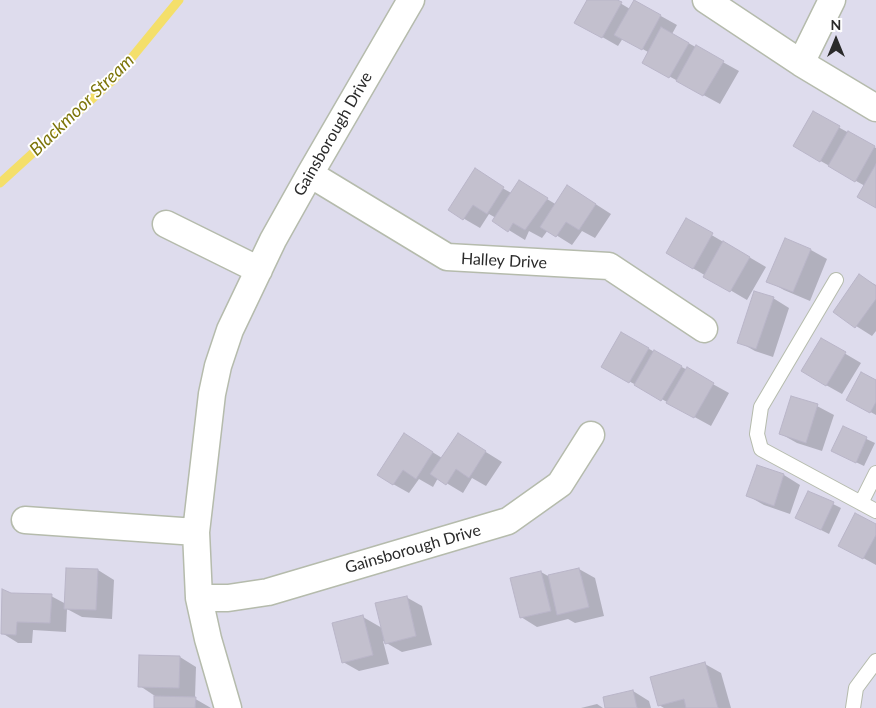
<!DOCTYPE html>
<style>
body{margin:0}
#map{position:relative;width:876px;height:708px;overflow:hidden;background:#dedced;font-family:Lato,sans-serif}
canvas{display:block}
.north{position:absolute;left:811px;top:15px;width:50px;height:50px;-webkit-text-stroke:4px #fff;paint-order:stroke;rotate:0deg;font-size:14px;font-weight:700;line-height:20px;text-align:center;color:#2a2a2a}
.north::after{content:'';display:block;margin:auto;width:18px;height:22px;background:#2a2a2a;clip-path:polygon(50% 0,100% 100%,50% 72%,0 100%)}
</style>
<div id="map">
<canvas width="876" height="708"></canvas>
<div class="north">N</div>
</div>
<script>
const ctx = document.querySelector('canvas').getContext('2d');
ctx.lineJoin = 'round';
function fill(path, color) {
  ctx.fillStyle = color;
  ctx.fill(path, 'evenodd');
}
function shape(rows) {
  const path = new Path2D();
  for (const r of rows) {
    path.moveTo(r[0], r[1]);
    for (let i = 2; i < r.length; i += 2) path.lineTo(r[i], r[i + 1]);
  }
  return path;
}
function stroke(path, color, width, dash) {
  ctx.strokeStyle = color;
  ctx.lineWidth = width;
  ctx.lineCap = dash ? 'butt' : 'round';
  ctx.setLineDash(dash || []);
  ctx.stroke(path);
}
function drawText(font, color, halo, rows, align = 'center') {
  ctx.font = font + ' Lato,sans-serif';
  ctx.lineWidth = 4;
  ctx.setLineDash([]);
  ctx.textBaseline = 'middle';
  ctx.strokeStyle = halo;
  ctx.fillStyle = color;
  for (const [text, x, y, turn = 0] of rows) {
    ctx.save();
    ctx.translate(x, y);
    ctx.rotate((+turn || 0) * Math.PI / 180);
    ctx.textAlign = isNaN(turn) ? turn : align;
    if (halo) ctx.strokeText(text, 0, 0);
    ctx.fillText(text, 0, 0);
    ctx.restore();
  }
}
fill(shape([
 [589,0,615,0,630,9,634,1,677,25,672,34,739,71,720,104,643,62,648,52,623,38,618,46,576,22],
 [813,113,876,148,876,206,865,186,794,146],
 [497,185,513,194,542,196,557,205,583,196,611,214,595,238,582,231,572,245,548,230,542,238,529,231,525,240,494,221,496,218,489,214,480,228,449,210],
 [686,220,766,267,747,300,667,253],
 [785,240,811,250,827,259,810,301,784,290,768,281],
 [860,276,876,285,876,331,872,336,834,312],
 [773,298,789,308,773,357,755,351,739,342],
 [622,334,729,393,711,426,603,367],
 [822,340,861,363,842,394,826,385],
 [876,382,876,415,847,399],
 [817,406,834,415,822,451,797,443,781,434],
 [843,428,875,443,864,466,841,455],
 [405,435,442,458,473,444,502,462,486,486,472,478,463,493,438,478,433,487,419,479,409,493,393,484],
 [758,467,784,475,800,485,790,514,764,505,748,496],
 [833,504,841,508,829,534,805,522],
 [876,526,876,565,856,554],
 [579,569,595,578,604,616,575,623,568,619,537,627,521,617,541,572,548,576],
 [98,570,114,580,112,619,82,617,67,609,66,632,33,630,32,643,18,643,2,633,11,594,51,596,66,604],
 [406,597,422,606,432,645,402,652,383,641,389,664,359,671,343,662,363,617,382,628],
 [180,657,196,667,195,697,192,697,211,708,155,708,155,696,140,686],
 [705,664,721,673,731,708,664,708,659,705],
 [633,691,649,701,651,708,607,708],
 [597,704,603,708,581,708]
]), '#0003');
stroke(shape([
 [0,183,115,78,179,0]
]), '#f4df6a', 9);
const building = shape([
 [587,0,617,0,622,2,602,38,574,23,587,0],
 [634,0,661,15,642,50,614,35,634,0],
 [661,27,689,43,669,78,642,63,661,27],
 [696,45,724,61,703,96,676,81,696,45],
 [813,111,840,126,820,162,793,146,813,111],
 [848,131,875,146,855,182,828,166,848,131],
 [876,164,876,208,857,197,876,164],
 [475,168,504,187,487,214,473,205,463,220,448,210,475,168],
 [519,180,548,198,525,230,513,223,508,232,492,221,519,180],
 [567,185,596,204,579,230,566,222,556,237,540,227,567,185],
 [686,218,713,233,693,269,666,253,686,218],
 [785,238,811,249,793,292,766,282,785,238],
 [723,241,750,257,730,292,703,277,723,241],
 [859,274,876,286,876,299,855,328,833,312,859,274],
 [754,291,774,297,756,349,737,343,754,291],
 [621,332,649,348,629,383,601,367,621,332],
 [821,338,846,352,826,386,801,371,821,338],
 [654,350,682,366,661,401,634,385,654,350],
 [687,367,714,383,694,418,666,403,687,367],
 [861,372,876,380,876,402,870,413,846,400,861,372],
 [791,396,818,404,806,443,779,434,791,396],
 [843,426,867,437,856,463,831,451,843,426],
 [404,433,433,452,416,479,403,470,393,485,377,475,404,433],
 [458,433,486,451,469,478,456,469,446,485,430,474,458,433],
 [757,465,784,474,774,506,746,496,757,465],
 [808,491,834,502,821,530,795,518,808,491],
 [855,513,876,524,876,535,863,559,838,546,855,513],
 [66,568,98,569,96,610,64,609,66,568],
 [579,568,589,607,557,615,548,575,579,568],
 [541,571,551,611,520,618,510,578,541,571],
 [2,589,11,593,52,594,50,623,17,622,16,635,1,634,2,589],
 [407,596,416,636,385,644,375,603,407,596],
 [363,615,373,655,342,663,332,623,363,615],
 [139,655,180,656,179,688,138,687,139,655],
 [705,662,718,708,686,708,684,699,658,706,650,677,705,662],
 [633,690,637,708,605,708,603,697,633,690],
 [154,696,196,697,195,708,154,708,154,696]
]);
fill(building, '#c3c0ce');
stroke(building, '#b9b5c8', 1);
const lane = shape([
 [836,280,761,407,757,434,761,449,876,511],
 [861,503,876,473],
 [853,708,856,688,876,661]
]);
const street = shape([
 [706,0,801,63,876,108],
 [801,63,832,0],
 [310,174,447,257,609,266,704,329],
 [166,224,259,270],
 [25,520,196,532],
 [199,598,228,598,268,592,508,521,560,484,591,435],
 [228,708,208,639,199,598,196,532,212,394,218,366,230,330,273,240,310,174,411,0]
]);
stroke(lane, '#b5bbac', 16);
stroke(street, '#b5bbac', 29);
stroke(lane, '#fff', 14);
stroke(street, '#fff', 26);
drawText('16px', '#2a2a2a', '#fff', [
 ["Gainsborough Drive",333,134,-60],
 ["Halley Drive",504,261,3],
 ["Gainsborough Drive",413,549,-16]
]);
drawText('italic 18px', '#7d750a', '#fff', [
 ["Blackmoor Stream",82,105,-44]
]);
</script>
